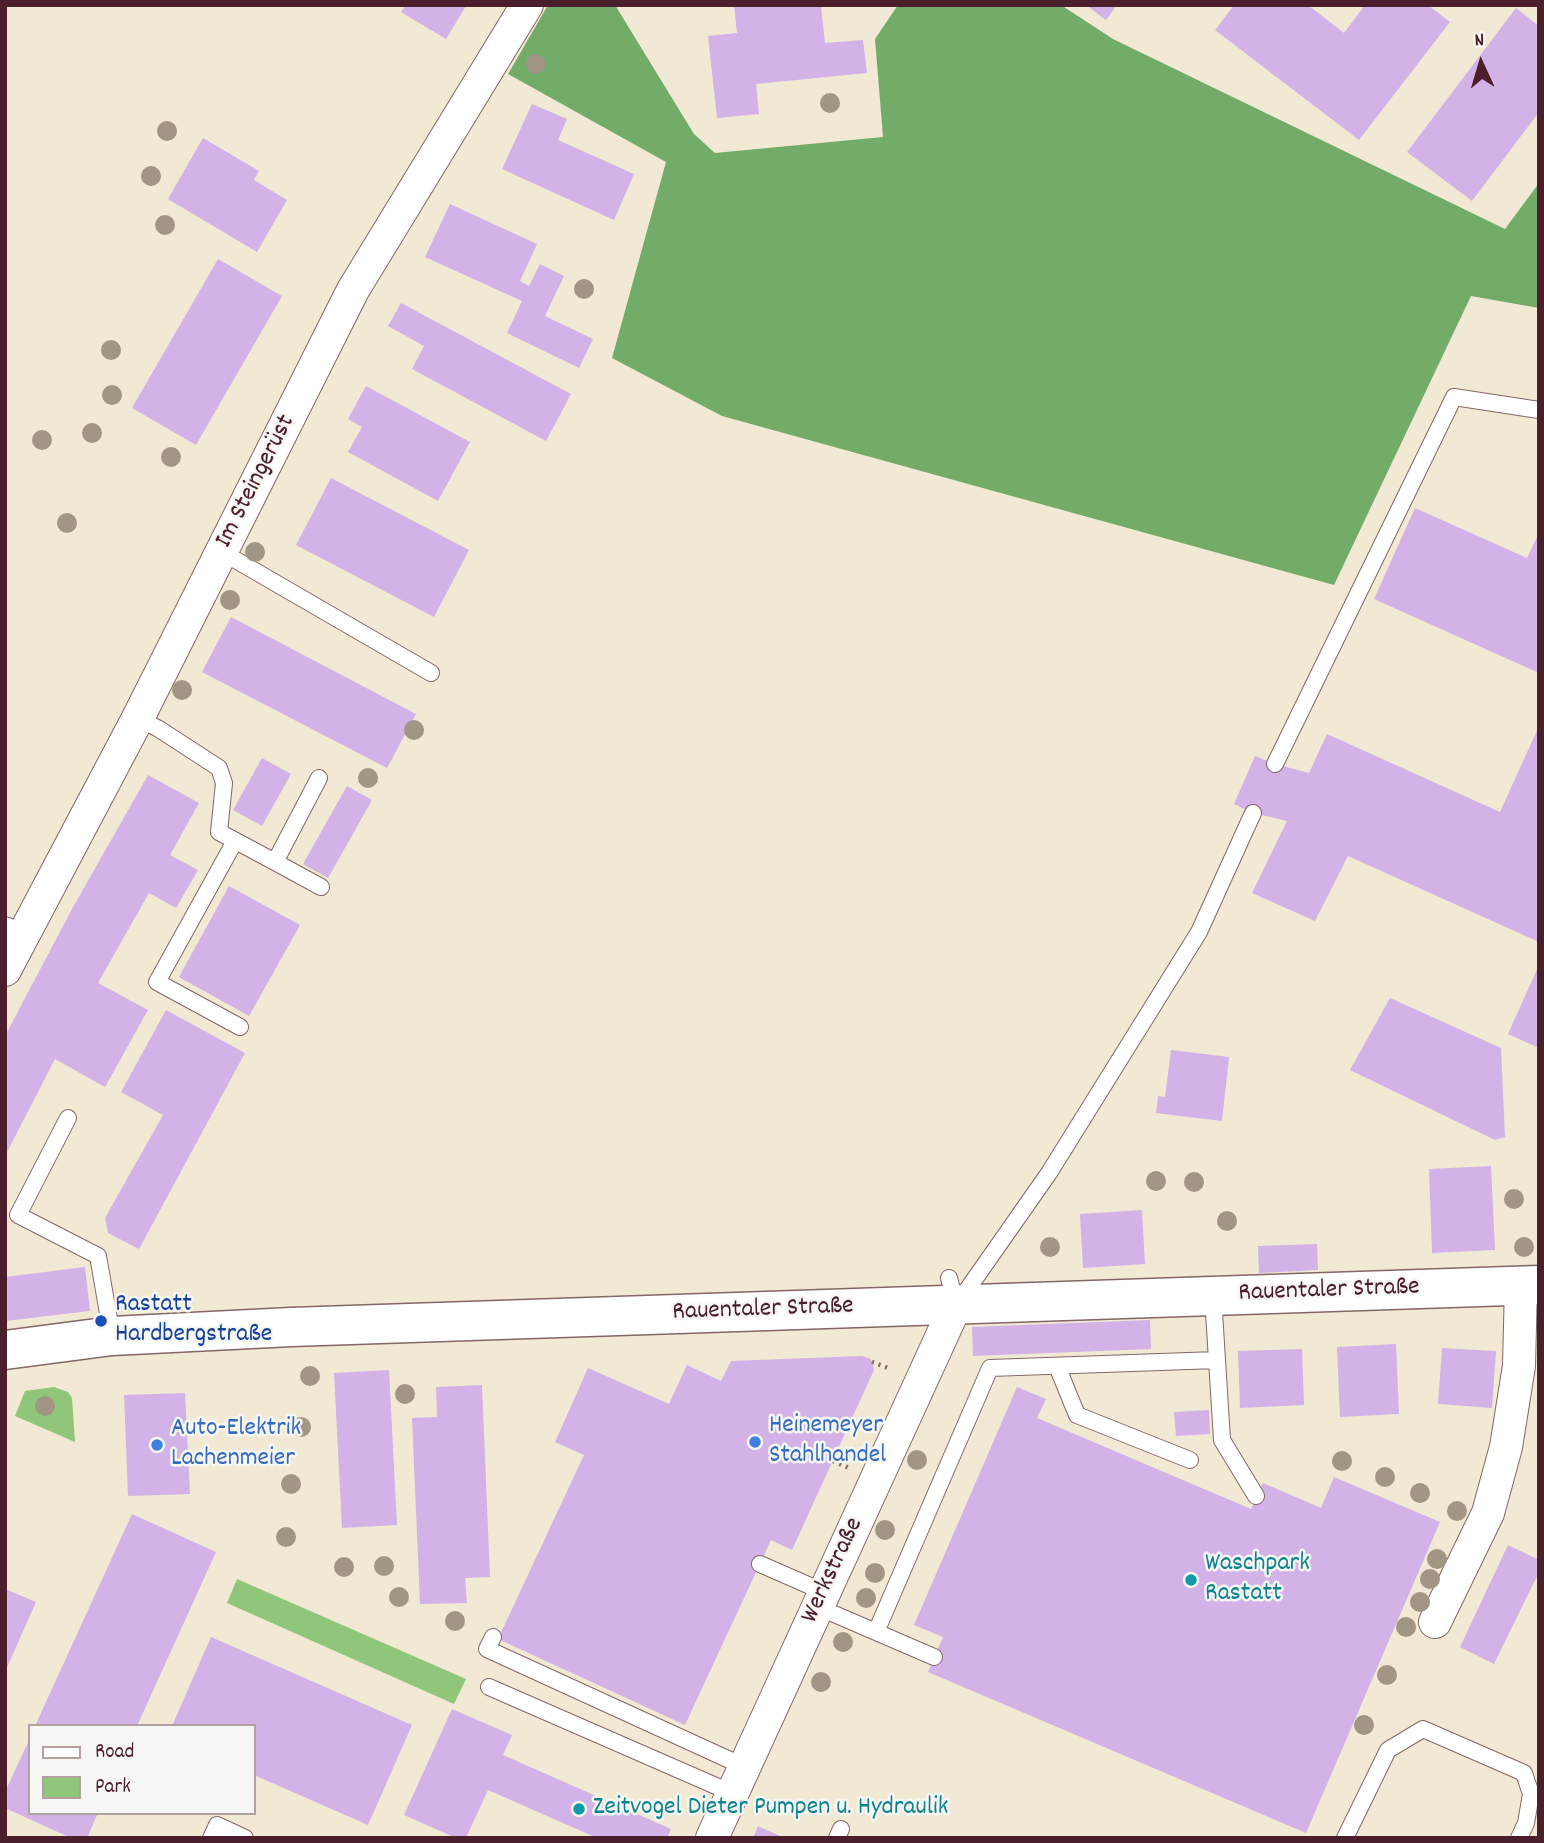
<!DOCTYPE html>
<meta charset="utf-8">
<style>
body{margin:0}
#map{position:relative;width:1544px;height:1843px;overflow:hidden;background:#f1e9d4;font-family:Dekko,sans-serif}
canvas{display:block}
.frame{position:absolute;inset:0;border:7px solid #4a1f2b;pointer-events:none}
.legend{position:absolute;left:28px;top:1724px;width:228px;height:91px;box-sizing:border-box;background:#f6f6f2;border:2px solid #b1a0a2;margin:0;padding:9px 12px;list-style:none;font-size:21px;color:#4a1f2b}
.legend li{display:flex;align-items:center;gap:14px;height:35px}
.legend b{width:35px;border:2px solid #b1a0a2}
.north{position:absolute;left:1446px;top:28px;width:70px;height:70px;-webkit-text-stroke:5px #f6f6f2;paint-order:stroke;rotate:356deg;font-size:19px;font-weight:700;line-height:28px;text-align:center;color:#4a1f2b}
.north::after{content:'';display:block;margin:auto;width:24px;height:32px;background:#4a1f2b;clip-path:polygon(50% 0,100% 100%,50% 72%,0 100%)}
</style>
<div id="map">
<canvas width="1544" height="1843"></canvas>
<div class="frame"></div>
<ul class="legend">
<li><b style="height:9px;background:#fff"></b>Road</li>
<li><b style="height:19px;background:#8fc679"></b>Park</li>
</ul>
<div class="north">N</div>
</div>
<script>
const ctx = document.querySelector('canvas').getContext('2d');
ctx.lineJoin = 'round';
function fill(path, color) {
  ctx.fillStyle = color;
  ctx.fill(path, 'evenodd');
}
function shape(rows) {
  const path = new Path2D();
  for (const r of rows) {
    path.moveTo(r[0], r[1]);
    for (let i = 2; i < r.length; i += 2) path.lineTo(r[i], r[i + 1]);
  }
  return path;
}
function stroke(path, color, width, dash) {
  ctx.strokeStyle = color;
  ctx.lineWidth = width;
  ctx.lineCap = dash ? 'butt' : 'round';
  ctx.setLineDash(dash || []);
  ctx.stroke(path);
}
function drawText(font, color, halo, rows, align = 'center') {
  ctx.font = font + ' Dekko,sans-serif';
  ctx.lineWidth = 5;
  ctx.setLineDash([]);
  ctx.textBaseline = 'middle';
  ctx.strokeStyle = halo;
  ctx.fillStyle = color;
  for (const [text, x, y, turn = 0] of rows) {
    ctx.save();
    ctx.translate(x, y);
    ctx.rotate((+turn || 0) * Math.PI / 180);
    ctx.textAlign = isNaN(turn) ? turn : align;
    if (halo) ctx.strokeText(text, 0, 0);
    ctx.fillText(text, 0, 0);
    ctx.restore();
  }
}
fill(shape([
 [54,1387,68,1392,72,1398,75,1442,15,1416,25,1391],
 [237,1579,466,1679,454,1704,227,1603]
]), '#8fc679');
fill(shape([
 [548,5,615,5,694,134,715,153,883,137,875,39,898,5,1061,5,1113,39,1505,229,1539,183,1539,308,1471,296,1334,585,722,416,612,358,666,162,508,74]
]), '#73ab69');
fill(shape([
 [406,5,464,5,466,6,446,39,401,12],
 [734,5,821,5,825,43,863,40,867,73,756,84,759,114,717,118,708,36,737,33],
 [1086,5,1117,5,1106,20],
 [1234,5,1308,5,1344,33,1365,5,1428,5,1450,22,1359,140,1215,30],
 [1516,8,1539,26,1539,112,1472,201,1407,152],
 [532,104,567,119,558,140,634,174,614,220,502,169],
 [203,138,259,171,254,180,287,200,257,252,168,199],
 [450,204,537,244,520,281,529,286,540,264,564,276,545,316,593,339,579,368,507,333,522,301,425,257],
 [218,259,282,296,196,445,132,408],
 [401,303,571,394,546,441,412,369,424,346,388,326],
 [366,386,470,442,438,501,348,452,362,427,348,419],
 [331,478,469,550,434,617,296,545],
 [1415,508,1527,558,1539,533,1539,673,1374,599],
 [231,617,416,714,387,768,202,672],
 [1539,726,1539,942,1348,856,1315,921,1252,893,1287,821,1253,813,1234,804,1255,756,1275,764,1309,773,1327,734,1500,812],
 [262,758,291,774,262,826,233,810],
 [148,775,199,803,170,855,198,870,176,908,149,893,98,983,148,1010,105,1087,55,1059,5,1156,5,1036,72,909],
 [347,786,372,800,328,878,303,864],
 [229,886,300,925,249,1016,179,977],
 [1539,965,1539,1048,1508,1034],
 [1390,998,1501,1048,1505,1137,1495,1140,1350,1070],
 [166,1010,245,1053,139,1249,108,1233,105,1218,163,1115,121,1092],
 [1171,1050,1229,1057,1222,1121,1156,1113,1158,1096,1165,1097],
 [1491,1166,1495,1250,1432,1253,1429,1169],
 [1142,1210,1145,1264,1083,1268,1080,1214],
 [1317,1244,1318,1270,1259,1273,1258,1246],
 [85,1267,90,1311,5,1321,5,1277],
 [1150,1320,1151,1349,973,1356,972,1327],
 [1396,1344,1399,1414,1340,1417,1337,1347],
 [1442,1348,1496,1351,1492,1408,1438,1404],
 [1302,1349,1304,1405,1240,1408,1238,1351],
 [862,1356,871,1359,874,1370,792,1550,771,1540,685,1725,498,1639,584,1455,555,1442,588,1368,669,1404,687,1365,721,1381,731,1361],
 [389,1370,397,1525,342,1528,334,1373],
 [482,1385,490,1577,465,1578,467,1603,420,1604,412,1418,437,1417,436,1387],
 [1017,1387,1046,1399,1037,1418,1251,1509,1263,1483,1321,1508,1334,1477,1440,1522,1306,1833,928,1672,943,1637,914,1625],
 [185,1393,190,1494,128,1496,124,1395],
 [1209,1410,1210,1434,1176,1436,1174,1412],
 [132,1514,216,1552,137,1726,35,1726],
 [1508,1545,1539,1560,1539,1572,1494,1664,1460,1647],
 [5,1589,36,1602,5,1672],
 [211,1637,412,1725,368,1825,254,1775,254,1726,172,1726],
 [452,1709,512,1735,503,1755,671,1829,667,1838,597,1838,488,1790,466,1838,456,1838,404,1815],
 [30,1738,30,1813,98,1813,87,1838,71,1838,5,1808,5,1792],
 [758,1826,762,1828,785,1838,753,1838]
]), '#d2b2e7');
const service = shape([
 [222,552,431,673],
 [138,718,159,729,219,768,224,783,219,832,275,862,319,778],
 [1275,764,1454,397,1539,410],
 [235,841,157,982,240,1027],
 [275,862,321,887],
 [5,925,26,932],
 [68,1118,18,1215,98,1256,112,1336],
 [949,1278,956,1305],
 [1213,1296,1222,1440,1256,1496],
 [960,1300,1049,1173,1199,932,1253,813],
 [1057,1366,1077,1415,1190,1460],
 [760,1564,824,1592],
 [818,1607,934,1657],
 [876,1632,990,1368,1217,1360],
 [493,1637,487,1649,745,1767],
 [489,1687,732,1793],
 [211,1838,217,1825,245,1838],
 [837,1838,841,1829],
 [1345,1838,1388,1750,1423,1729,1524,1773,1531,1794,1526,1823,1519,1838]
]);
const minor = shape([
 [5,970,138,718,353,290,527,5],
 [1435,1622,1488,1513,1506,1447,1519,1366,1521,1285],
 [712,1838,956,1305]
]);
const tertiary = shape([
 [5,1350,112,1336,291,1327,1539,1285]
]);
stroke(service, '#846666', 18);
stroke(minor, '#846666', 34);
stroke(tertiary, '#846666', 41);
stroke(shape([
 [872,1362,891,1369],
 [833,1461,849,1468]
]), '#846666', 4.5, [2, 5]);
stroke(service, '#fff', 16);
stroke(minor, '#fff', 32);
stroke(tertiary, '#fff', 38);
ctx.fillStyle = '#a19584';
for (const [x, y] of [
 [536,64],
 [830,103],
 [167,131],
 [151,176],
 [165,225],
 [584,289],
 [111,350],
 [112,395],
 [92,433],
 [42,440],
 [171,457],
 [67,523],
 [255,552],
 [230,600],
 [182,690],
 [414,730],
 [368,778],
 [1156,1181],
 [1194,1182],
 [1514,1199],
 [1227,1221],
 [1050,1247],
 [1524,1247],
 [310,1376],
 [405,1394],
 [45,1406],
 [301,1427],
 [917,1460],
 [1342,1461],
 [1385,1477],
 [291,1484],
 [1420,1493],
 [1457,1511],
 [885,1530],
 [286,1537],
 [1437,1559],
 [384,1566],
 [344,1567],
 [875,1573],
 [1430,1579],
 [399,1597],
 [866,1598],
 [1420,1602],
 [455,1621],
 [1406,1627],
 [843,1642],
 [1387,1675],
 [821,1682],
 [1364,1725]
]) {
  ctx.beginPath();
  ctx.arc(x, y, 10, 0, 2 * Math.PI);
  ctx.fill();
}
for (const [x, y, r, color] of [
 [101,1321,7,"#1a4fb4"],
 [755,1442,7,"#3f7fe0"],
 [157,1445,7,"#3f7fe0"],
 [1191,1580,7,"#0f9aa8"],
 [579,1809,7,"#0f9aa8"]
]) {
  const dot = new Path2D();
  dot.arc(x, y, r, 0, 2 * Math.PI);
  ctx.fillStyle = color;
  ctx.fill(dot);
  stroke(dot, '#f6f6f2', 2.5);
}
drawText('26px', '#4a1f2b', '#f6f6f2', [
 ["Im Steingerüst",257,482,-63],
 ["Rauentaler Straße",1329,1292,-2],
 ["Rauentaler Straße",763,1311,-2],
 ["Werkstraße",834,1571,-65]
]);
drawText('26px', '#164399', '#f6f6f2', [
 ["Rastatt",115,1306],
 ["Hardbergstraße",115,1336]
], 'left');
drawText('26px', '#366cbe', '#f6f6f2', [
 ["Heinemeyer",769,1427],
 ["Stahlhandel",769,1457],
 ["Auto-Elektrik",171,1430],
 ["Lachenmeier",171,1460]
], 'left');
drawText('26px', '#0d838f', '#f6f6f2', [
 ["Waschpark",1205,1565],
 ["Rastatt",1205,1595],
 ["Zeitvogel Dieter Pumpen u. Hydraulik",593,1809]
], 'left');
</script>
